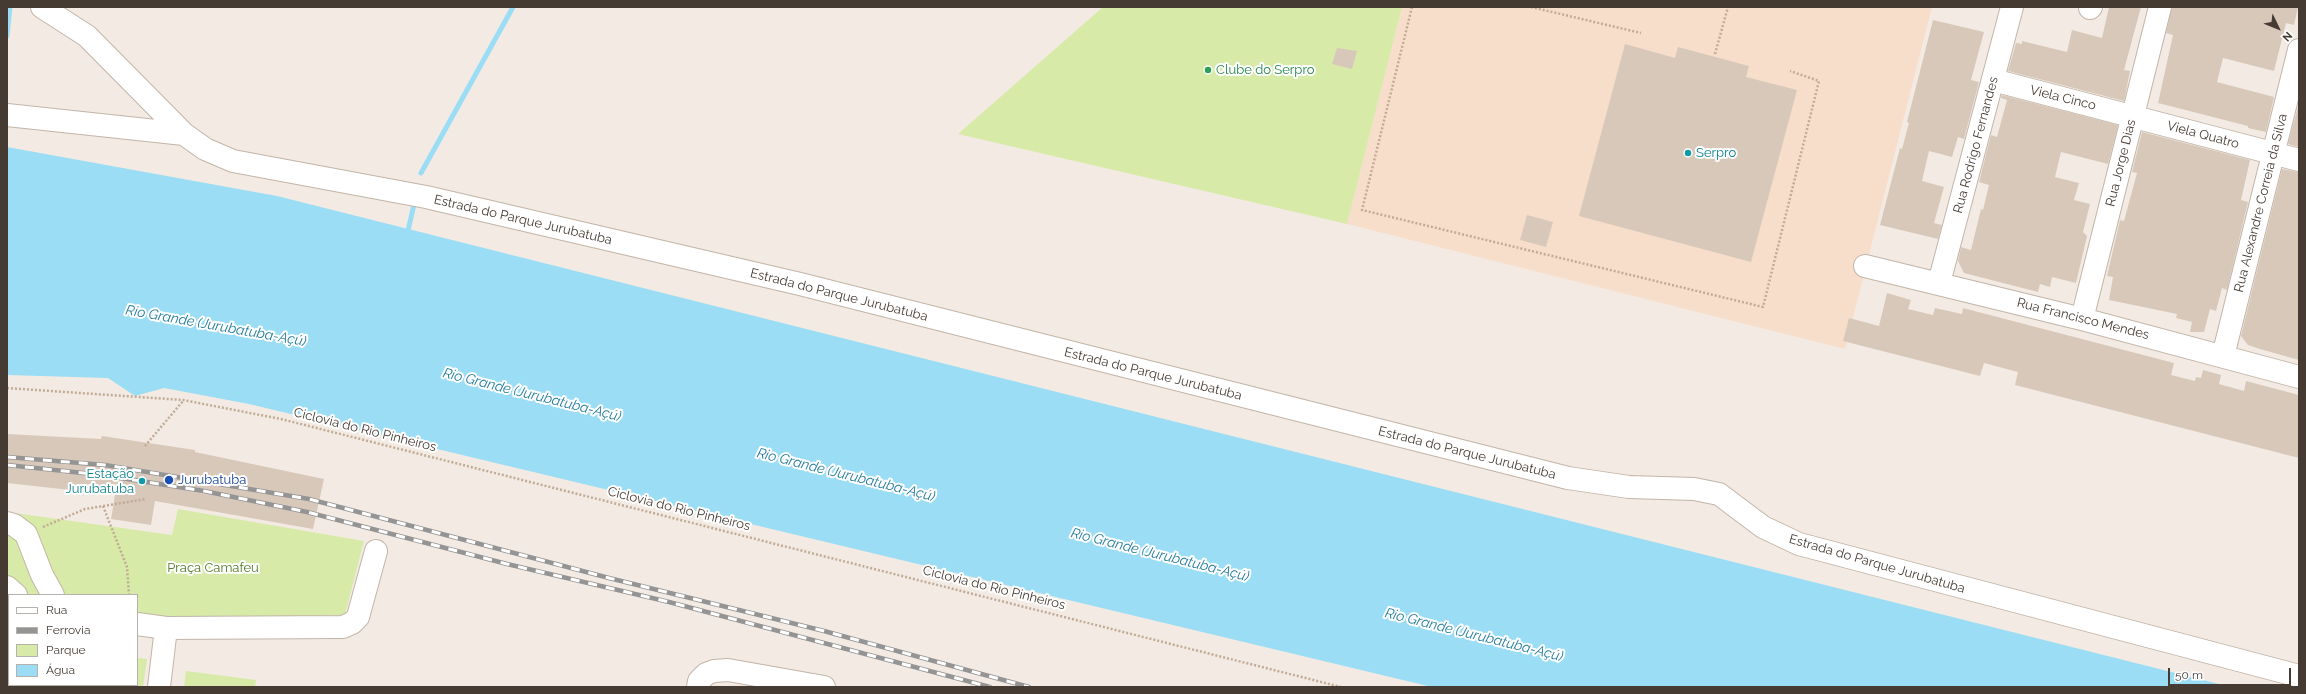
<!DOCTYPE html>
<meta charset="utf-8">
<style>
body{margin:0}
#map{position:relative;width:2306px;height:694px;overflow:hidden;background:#f3ebe3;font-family:Raleway,sans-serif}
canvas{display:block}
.frame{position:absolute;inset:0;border:8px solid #453b33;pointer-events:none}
.legend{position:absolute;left:8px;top:594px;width:130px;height:92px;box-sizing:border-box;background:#fff;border:1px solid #b5b1ad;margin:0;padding:5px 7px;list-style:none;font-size:12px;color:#453b33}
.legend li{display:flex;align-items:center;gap:8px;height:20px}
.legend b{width:20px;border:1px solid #b5b1ad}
.north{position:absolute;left:2258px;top:8px;width:40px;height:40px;-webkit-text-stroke:3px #fff;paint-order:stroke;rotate:133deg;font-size:11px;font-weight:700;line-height:16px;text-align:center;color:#453b33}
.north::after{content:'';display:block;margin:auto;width:14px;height:18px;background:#453b33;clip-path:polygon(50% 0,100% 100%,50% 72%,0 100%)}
.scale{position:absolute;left:2168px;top:668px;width:123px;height:18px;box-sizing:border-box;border:2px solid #453b33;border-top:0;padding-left:5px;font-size:12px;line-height:14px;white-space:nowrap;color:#453b33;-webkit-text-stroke:3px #fff;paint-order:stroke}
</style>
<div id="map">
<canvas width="2306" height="694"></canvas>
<div class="frame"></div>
<ul class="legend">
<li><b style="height:5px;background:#fff"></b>Rua</li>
<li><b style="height:5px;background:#949494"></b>Ferrovia</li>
<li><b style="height:11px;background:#d7eaa8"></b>Parque</li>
<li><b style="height:11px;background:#9addf5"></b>Água</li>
</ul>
<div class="north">N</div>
<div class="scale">50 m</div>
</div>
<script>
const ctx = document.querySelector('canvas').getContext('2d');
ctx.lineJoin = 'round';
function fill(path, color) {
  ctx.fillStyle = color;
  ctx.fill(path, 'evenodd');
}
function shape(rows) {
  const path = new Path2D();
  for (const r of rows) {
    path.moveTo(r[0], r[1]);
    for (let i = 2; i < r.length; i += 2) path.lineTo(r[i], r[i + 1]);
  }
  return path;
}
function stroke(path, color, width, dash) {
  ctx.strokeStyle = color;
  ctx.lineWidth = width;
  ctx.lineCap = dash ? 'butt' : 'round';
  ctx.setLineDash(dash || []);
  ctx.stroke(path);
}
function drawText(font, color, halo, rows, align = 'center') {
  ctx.font = font + ' Raleway,sans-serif';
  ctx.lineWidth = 4;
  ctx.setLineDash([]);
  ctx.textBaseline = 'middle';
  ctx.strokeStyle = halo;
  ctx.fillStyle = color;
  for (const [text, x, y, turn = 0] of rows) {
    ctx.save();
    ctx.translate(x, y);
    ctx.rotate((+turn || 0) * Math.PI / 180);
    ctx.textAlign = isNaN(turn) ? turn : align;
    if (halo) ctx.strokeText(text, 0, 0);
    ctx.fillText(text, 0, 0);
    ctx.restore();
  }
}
fill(shape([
 [1402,7,1932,7,1845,349,1347,224]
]), '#f7decb');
fill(shape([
 [1103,7,1402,7,1347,224,958,134],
 [178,509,364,541,345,615,180,620,137,613,137,595,9,595,9,604,7,604,7,512,172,535],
 [137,658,147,659,143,687,130,687,129,685,137,685],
 [186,671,256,680,255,687,184,687]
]), '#d7eaa8');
fill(shape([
 [7,147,277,196,2231,687,1432,687,249,404,164,388,135,396,108,378,7,375]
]), '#9addf5');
stroke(shape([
 [7,36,10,7],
 [421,173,513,7],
 [407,235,415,200],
 [97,687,97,685]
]), '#9addf5', 5);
fill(shape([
 [2109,7,2141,7,2124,70,2130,71,2124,101,2008,71,2016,43,2022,44,2022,41,2067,52,2072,30,2102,38],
 [2172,7,2298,7,2294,25,2286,23,2274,71,2223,58,2217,82,2274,97,2266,132,2248,128,2248,126,2158,103,2173,35,2166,33],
 [1933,20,1984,32,1971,80,1979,82,1964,139,1958,137,1952,157,1929,151,1922,181,1944,187,1934,223,1942,225,1938,239,1880,225,1900,148,1902,149,1909,123,1907,122],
 [1625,44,1675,58,1678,47,1749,66,1746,77,1797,90,1751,262,1579,216],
 [1337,48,1357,51,1352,69,1332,64],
 [2002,95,2118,125,2108,164,2061,152,2055,177,2079,183,2074,200,2090,204,2083,232,2087,236,2076,283,2052,277,2050,287,2040,284,2038,292,1964,273,1958,261,1961,247,1971,250,1981,209,1983,210,1989,185,1979,182,1991,135,1997,137,2007,100,2001,98],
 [2299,103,2299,147,2288,144],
 [2142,132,2250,160,2241,200,2248,202,2227,290,2222,288,2216,311,2210,309,2204,332,2190,332,2192,322,2176,318,2177,314,2109,300,2113,277,2107,276,2120,220,2124,221,2137,173,2132,172],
 [2282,169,2299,172,2299,360,2260,349,2248,345,2241,336],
 [1527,215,1553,222,1546,247,1520,240],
 [1887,293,1911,300,1908,309,1933,315,1935,308,1962,314,1963,308,2174,363,2171,375,2195,381,2196,377,2201,378,2203,370,2221,375,2219,384,2244,391,2246,381,2299,395,2299,458,2015,385,2018,372,1984,363,1980,376,1843,341,1849,318,1879,326],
 [7,434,101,439,102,436,195,450,195,452,324,479,313,529,155,501,151,525,111,519,115,495,7,483]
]), '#d8c8ba');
const minor = shape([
 [42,7,87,36,184,134,205,149,233,161,426,197,800,284,1568,478,1629,487,1694,489,1719,494,1763,527,1799,544,2299,676],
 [2090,8,2091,7],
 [1993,80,2299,160],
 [7,115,184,134],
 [1865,266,2082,319,2299,377],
 [1939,283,2012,7],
 [2082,319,2160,7],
 [2223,356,2299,50],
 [7,523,14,525,26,534,42,575,53,595],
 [7,587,16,595],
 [137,624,166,628,343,627,352,623,358,617,376,551],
 [7,655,9,656],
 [7,680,9,680],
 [36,687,36,685],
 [159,687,166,628],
 [698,687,699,681,706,674,714,671,728,670,824,687]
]);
stroke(minor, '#c2b4a8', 24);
stroke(shape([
 [1412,7,1362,210,1763,307,1819,81,1790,71],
 [1531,7,1641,33],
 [1715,54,1728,7],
 [7,388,183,400,281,419,1341,687],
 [145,446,183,401],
 [103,506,127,567,129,595],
 [43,527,85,509,146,499],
 [125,685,125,687]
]), '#c1ab95', 2.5, [2, 2]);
stroke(minor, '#fff', 22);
const rail = shape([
 [7,457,105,465,309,499,609,578,824,631,1029,687],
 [7,465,102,475,204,491,307,512,507,564,669,602,990,687]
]);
stroke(rail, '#949494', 4.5);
stroke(rail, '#fff', 3, [9]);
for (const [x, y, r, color] of [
 [1208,70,4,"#2e9e5b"],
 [1688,153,4,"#0f9aa8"],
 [169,480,5,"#1a4fb4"],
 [142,481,4,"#0f9aa8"]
]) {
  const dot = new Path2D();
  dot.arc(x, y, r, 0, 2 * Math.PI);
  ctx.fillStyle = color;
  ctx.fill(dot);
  stroke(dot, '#fff', 1.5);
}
drawText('13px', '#27864d', '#fff', [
 ["Clube do Serpro",1216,70]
], 'left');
drawText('13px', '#453b33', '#fff', [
 ["Viela Cinco",2063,98,14],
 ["Viela Quatro",2203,135,15],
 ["Rua Rodrigo Fernandes",1976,145,-75],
 ["Rua Jorge Dias",2121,163,-76],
 ["Rua Alexandre Correia da Silva",2261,203,-76],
 ["Estrada do Parque Jurubatuba",523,220,13],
 ["Estrada do Parque Jurubatuba",839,295,14],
 ["Rua Francisco Mendes",2083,319,14],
 ["Estrada do Parque Jurubatuba",1153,374,14],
 ["Ciclovia do Rio Pinheiros",365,430,14],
 ["Estrada do Parque Jurubatuba",1467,453,14],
 ["Ciclovia do Rio Pinheiros",679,509,14],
 ["Estrada do Parque Jurubatuba",1877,564,16],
 ["Ciclovia do Rio Pinheiros",994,588,14]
]);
drawText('13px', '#0d838f', '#fff', [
 ["Serpro",1696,153],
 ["Estação",134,474,"right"],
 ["Jurubatuba",134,489,"right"]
], 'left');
drawText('13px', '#164399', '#fff', [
 ["Jurubatuba",178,480]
], 'left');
drawText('13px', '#517a23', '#fff', [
 ["Praça Camafeu",213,568]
]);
drawText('italic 14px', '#237d9e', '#fff', [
 ["Rio Grande (Jurubatuba-Açú)",216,326,10],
 ["Rio Grande (Jurubatuba-Açú)",532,395,14],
 ["Rio Grande (Jurubatuba-Açú)",846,475,14],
 ["Rio Grande (Jurubatuba-Açú)",1160,555,14],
 ["Rio Grande (Jurubatuba-Açú)",1474,635,14]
]);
</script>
